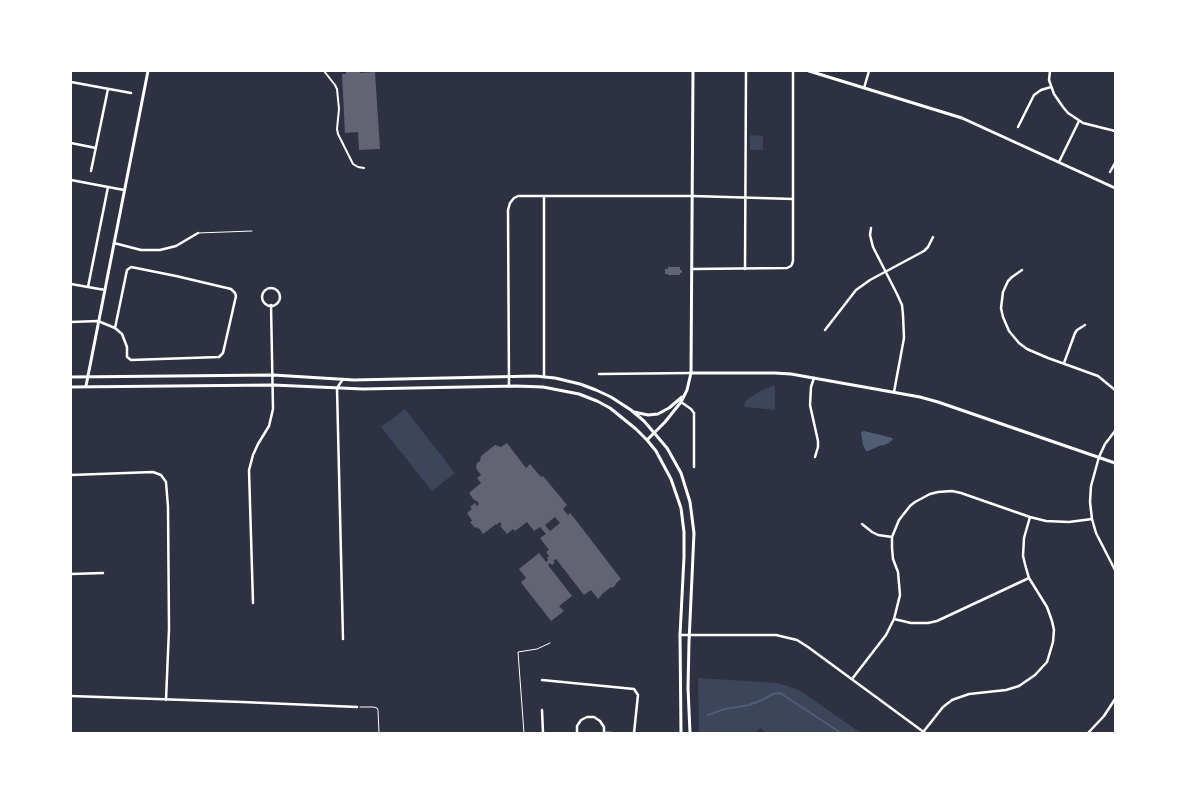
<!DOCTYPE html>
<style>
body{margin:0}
#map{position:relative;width:1186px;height:804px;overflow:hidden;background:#2d3142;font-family:"PT Sans",sans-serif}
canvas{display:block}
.frame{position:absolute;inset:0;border:72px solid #fff;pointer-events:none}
</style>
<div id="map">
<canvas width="1186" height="804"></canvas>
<div class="frame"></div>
</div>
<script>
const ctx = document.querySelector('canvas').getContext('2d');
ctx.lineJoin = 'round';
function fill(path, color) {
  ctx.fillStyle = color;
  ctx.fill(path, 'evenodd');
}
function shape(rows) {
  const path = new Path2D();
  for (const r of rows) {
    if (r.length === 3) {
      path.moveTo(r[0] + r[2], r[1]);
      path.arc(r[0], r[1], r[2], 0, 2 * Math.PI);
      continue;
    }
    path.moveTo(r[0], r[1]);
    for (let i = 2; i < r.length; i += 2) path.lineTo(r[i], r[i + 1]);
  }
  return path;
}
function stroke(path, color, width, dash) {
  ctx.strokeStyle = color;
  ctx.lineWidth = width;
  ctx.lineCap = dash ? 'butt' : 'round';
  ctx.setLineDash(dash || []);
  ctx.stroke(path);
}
fill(shape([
 [750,135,763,136,763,150,750,150],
 [772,386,775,386,775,410,746,407,744,405,746,401,749,398,762,390],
 [405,409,455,473,432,491,381,427],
 [698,678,778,683,799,690,861,733,767,733,760,728,756,733,699,733]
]), '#3c4559');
fill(shape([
 [864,431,881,435,892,438,893,439,889,443,884,445,879,446,868,451,866,451,863,445,862,439,861,432]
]), '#4f5d75');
stroke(shape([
 [708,715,725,709,749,705,762,700,773,694,780,693,841,733]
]), '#4f5d75', 2);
fill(shape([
 [346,71,360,71,360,73,375,72,380,149,359,150,358,132,345,133,342,74,346,74],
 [668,267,680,267,680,270,682,270,682,273,680,273,680,275,668,275,668,274,665,274,665,269,668,269],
 [507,443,526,468,530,464,541,477,543,476,567,505,563,509,568,515,570,513,575,519,621,579,615,584,616,585,612,588,611,587,601,595,601,596,598,599,591,590,584,595,556,559,553,561,555,562,552,565,550,563,548,565,572,596,559,606,564,611,551,621,523,585,521,582,526,578,519,569,539,553,546,562,548,560,547,558,549,556,546,552,549,550,540,538,546,534,540,527,534,531,527,522,515,531,513,529,507,534,500,526,502,525,500,522,496,525,496,524,483,534,479,528,478,529,477,527,475,528,470,522,472,521,471,519,467,513,472,509,470,507,475,503,477,506,479,504,477,501,474,500,469,493,481,483,477,478,481,475,476,468,477,463,480,461,481,456,495,445,501,447],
 [555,517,560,523,550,531,545,525]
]), '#626471');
stroke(shape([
 [360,707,373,707,377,708,378,710,379,733],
 [524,733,518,652,537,649,550,643]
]), '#fff', 1);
stroke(shape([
 [198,233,252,231]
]), '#fff', 1);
stroke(shape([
 [324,71,335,85,337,89,339,109,337,129,338,134,353,164,358,167,364,168]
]), '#fff', 2);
stroke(shape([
 [1050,71,1049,80,1054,94,1063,107,1068,113,1083,123,1115,131],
 [71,82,131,93],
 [864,88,869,71],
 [1018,127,1034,95,1041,90,1051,87],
 [71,143,96,148],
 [1059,162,1079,121],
 [91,171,108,89],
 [1110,172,1115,163],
 [71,180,124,190],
 [871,228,870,235,873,247,897,294,902,305,903,315,904,338,894,392],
 [114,243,141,250,160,250,176,246,198,233],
 [692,269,787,268,791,266,792,264,793,261,793,71],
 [745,269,746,71],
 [1022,270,1012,277,1008,281,1003,292,1001,308,1003,317,1009,331,1019,343,1027,349,1048,358,1098,376,1115,390],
 [71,284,105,290],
 [88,287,108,187],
 [271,297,9],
 [71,322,98,321,115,328,122,334,127,347,127,357,131,360,219,357,223,353,236,296,235,293,231,289,176,276,131,267,127,270,115,328],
 [825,330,856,290,870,280,924,251,928,247,933,237],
 [1064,363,1075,333,1077,330,1085,325],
 [599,374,691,373],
 [544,377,544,196],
 [814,378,811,387,810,405,818,441,818,447,815,457],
 [509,386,508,210,510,203,514,198,518,196,693,196,793,199],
 [681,402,691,409,694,413,694,467],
 [1115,431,1105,444,1099,457,1091,486,1090,502,1092,519,1096,533,1115,570],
 [71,475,153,472,161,475,166,482,168,507,169,629,166,700],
 [862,524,872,532,878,535,892,537],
 [71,574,103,573],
 [253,603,249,470,253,455,258,444,269,426,273,409,271,305],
 [894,619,911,623,928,623,937,621,1029,578],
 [680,635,776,635,797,640,808,647,925,733],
 [343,639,337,388,343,379],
 [852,679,886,635,894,619,900,595,898,572,893,559,892,548,892,537,899,520,910,506,915,502,930,494,938,492,952,491,961,493,1030,517,1046,521,1069,522,1092,519],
 [542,680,634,689,638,695,634,733],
 [71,696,242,702,357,707],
 [542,710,543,733],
 [924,731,943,707,952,700,969,694,1006,690,1019,686,1035,675,1047,662,1053,642,1054,630,1052,621,1047,607,1029,578,1026,568,1023,556,1024,538,1030,517],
 [577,733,577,726,581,720,587,717,594,717,600,721,604,727,604,733],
 [604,733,611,733],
 [1088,733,1104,716,1115,699]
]), '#fff', 2.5);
stroke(shape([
 [691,373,775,373,791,374,920,397,938,402,1115,463],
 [86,386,148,71]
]), '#fff', 3);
stroke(shape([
 [809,71,962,118,1115,188],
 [71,377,273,375,354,380,535,376,555,378,580,384,596,390,611,397,631,410,644,421,667,448,681,473,690,502,694,533,689,642,688,688,690,733],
 [71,387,273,385,363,389,516,386,543,387,579,394,597,401,610,408,636,429,647,440,656,451,671,479,681,508,684,532,684,557,680,635,681,733],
 [634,412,648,415,658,414,669,408,682,397],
 [647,440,665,422,681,402,687,390,691,373,693,71]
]), '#fff', 3);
</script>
